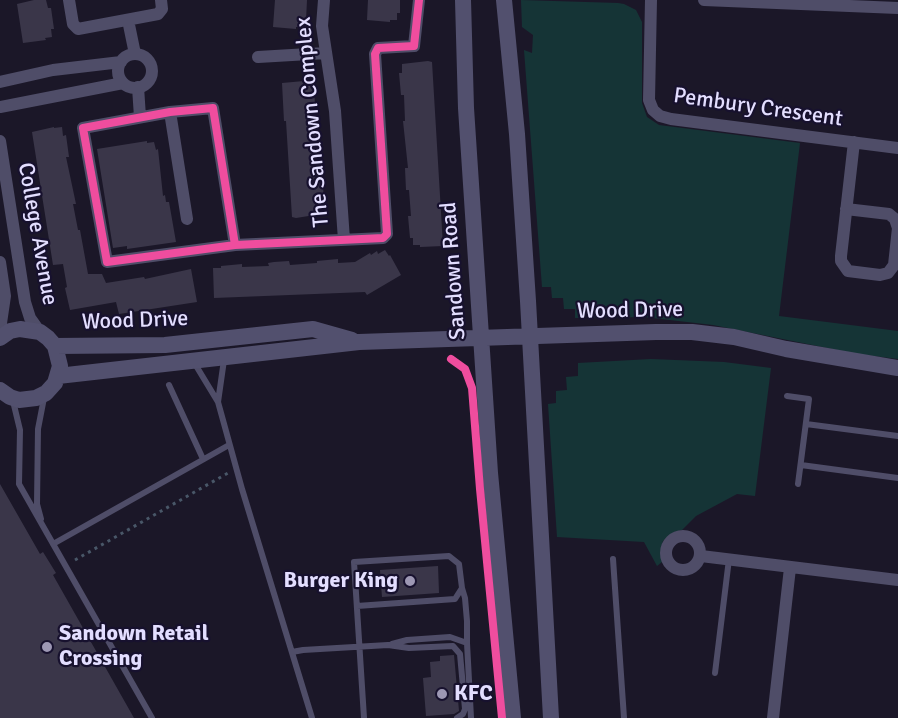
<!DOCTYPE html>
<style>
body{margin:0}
canvas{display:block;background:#1b1728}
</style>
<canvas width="898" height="718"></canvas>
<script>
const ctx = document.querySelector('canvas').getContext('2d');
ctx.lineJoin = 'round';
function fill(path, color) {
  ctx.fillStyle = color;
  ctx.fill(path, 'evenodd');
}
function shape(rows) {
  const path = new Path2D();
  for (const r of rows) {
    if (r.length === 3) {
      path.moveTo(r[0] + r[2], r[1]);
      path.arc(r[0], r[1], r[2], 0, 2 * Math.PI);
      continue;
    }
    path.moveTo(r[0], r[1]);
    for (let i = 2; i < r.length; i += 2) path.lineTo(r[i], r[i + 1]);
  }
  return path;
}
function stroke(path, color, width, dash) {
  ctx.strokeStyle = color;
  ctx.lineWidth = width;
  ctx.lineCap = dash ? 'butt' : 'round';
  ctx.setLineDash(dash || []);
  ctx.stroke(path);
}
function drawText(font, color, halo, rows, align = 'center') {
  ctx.font = font + ' Signika,sans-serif';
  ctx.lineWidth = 4.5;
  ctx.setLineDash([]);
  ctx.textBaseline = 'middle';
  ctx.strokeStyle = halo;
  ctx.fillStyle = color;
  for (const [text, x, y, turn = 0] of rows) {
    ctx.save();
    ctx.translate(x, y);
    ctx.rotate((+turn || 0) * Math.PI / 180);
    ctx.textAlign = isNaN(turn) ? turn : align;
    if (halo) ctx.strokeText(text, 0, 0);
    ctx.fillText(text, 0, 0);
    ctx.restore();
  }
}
fill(shape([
 [521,0,618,3,624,4,636,10,642,22,642,103,647,117,659,125,800,143,779,316,898,331,898,359,857,354,713,325,644,317,575,318,575,309,564,309,563,298,552,298,551,287,542,287,524,50,532,53,533,35,522,27],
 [651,359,724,362,771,368,755,496,737,494,696,516,682,530,674,532,663,541,661,548,662,562,657,566,644,542,557,537,548,404,556,403,556,391,567,390,566,377,578,376,578,363]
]), '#153436');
fill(shape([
 [34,0,46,0,48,8,51,8,54,29,51,29,52,37,45,38,46,40,23,43,17,4],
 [275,0,307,0,306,20,303,20,303,27,296,27,296,29,273,27],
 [368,0,400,0,400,13,397,13,397,20,390,20,390,22,367,20],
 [428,61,432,62,443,246,420,247,420,245,413,245,413,238,410,238,408,216,411,216,409,190,406,190,405,168,408,168,403,121,405,121,404,95,401,95,399,73,402,73,402,64],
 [304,81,304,82,311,82,312,90,314,89,317,136,319,136,320,148,321,159,319,159,320,184,323,184,324,207,321,207,321,214,296,218,292,217,286,121,284,121,282,83],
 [54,127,54,128,62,127,63,136,66,135,69,157,66,157,76,204,73,204,78,230,80,230,88,274,102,274,106,283,144,277,145,279,191,269,197,302,119,314,116,302,70,310,65,288,67,287,63,264,53,265,32,132],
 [147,141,147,143,154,142,156,150,158,149,163,196,165,195,166,202,169,202,176,242,127,249,127,246,113,248,97,149],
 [385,250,389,256,390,255,401,275,367,295,365,292,214,298,213,268,221,268,221,266,242,264,242,267,269,266,268,263,274,262,289,261,290,265,317,263,317,261,338,259,338,263,355,262,370,253,371,255,377,251,378,254],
 [0,484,40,554,43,552,56,573,53,575,134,718,0,718],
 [438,566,439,593,382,597,380,570],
 [454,655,459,711,454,714,426,716,423,678,431,677,430,662,440,661,440,656]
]), '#3a3649');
stroke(shape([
 [75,560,228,473]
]), '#495768', 3, [3, 4.5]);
stroke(shape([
 [195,364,218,402,242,489,312,718],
 [169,385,203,459],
 [787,396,809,399,798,484],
 [13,401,20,430,19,484,152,718],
 [218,402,224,360],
 [806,424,898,436],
 [801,465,898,478],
 [41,519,37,504,38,429,44,398],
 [53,544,229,445],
 [613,559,624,718],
 [462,588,465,598,467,621,467,643],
 [357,606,455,599,462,588,459,564,449,556,354,562,364,718],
 [392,644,407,640,450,637,467,643,471,718],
 [292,652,303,650,388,645,409,648,453,646,460,654,465,709,463,714,457,718],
 [715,673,729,559]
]), '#4f4d68', 6);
stroke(shape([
 [69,0,73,24,78,29,158,14,162,9,161,0],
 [324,0,322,26,335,111,344,240],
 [651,0,649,100,653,110,660,116,671,119,898,148],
 [704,0,898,8],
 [128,20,135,54],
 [135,71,17],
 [258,57,326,53],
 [0,82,53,70,121,62],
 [138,87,140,117],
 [0,107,123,83],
 [170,112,187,219],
 [0,141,25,302,30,318,40,332],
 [846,209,889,214,895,219,898,228,894,265,888,273,880,275,848,271,841,261,841,256,854,142],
 [235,245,213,108,170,112,83,128,107,262,235,245,383,238,387,234,375,54,378,48,414,46,419,0],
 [0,262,5,296,0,330],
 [683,553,17],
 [701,556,898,580],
 [773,718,790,568]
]), '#4f4d68', 12);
stroke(shape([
 [463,0,466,108,490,473,513,718],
 [504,0,517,134,528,301,551,718],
 [0,338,10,331,20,329,40,332,48,338,55,346,60,366,55,383,46,393,36,398,19,400,10,397,0,390],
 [55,346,165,345,313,329,352,340],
 [58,376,359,342,656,332,692,332,734,337,786,349,898,368]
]), '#52506e', 16);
stroke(shape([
 [235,245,213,108,170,112,83,128,107,262,235,245,383,238,387,234,375,54,378,48,414,46,419,0],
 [451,359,465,369,472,388,480,489,502,718]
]), '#ef4d9e', 8);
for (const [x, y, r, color] of [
 [410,581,6,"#9d98b4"],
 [47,647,6,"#9d98b4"],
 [442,694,6,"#9d98b4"]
]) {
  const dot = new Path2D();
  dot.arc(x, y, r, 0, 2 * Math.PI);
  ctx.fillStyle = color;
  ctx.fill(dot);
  stroke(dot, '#17112e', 2);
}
drawText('22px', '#e3deff', '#17112e', [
 ["Pembury Crescent",758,108,8],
 ["The Sandown Complex",313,122,-95],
 ["College Avenue",37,234,80],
 ["Sandown Road",454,271,-94],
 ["Wood Drive",630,311,-1],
 ["Wood Drive",135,321,-2]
]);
drawText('bold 22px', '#e3deff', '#17112e', [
 ["Burger King",398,581,"right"],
 ["Sandown Retail",59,634],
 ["Crossing",59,659],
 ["KFC",454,694]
], 'left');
</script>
